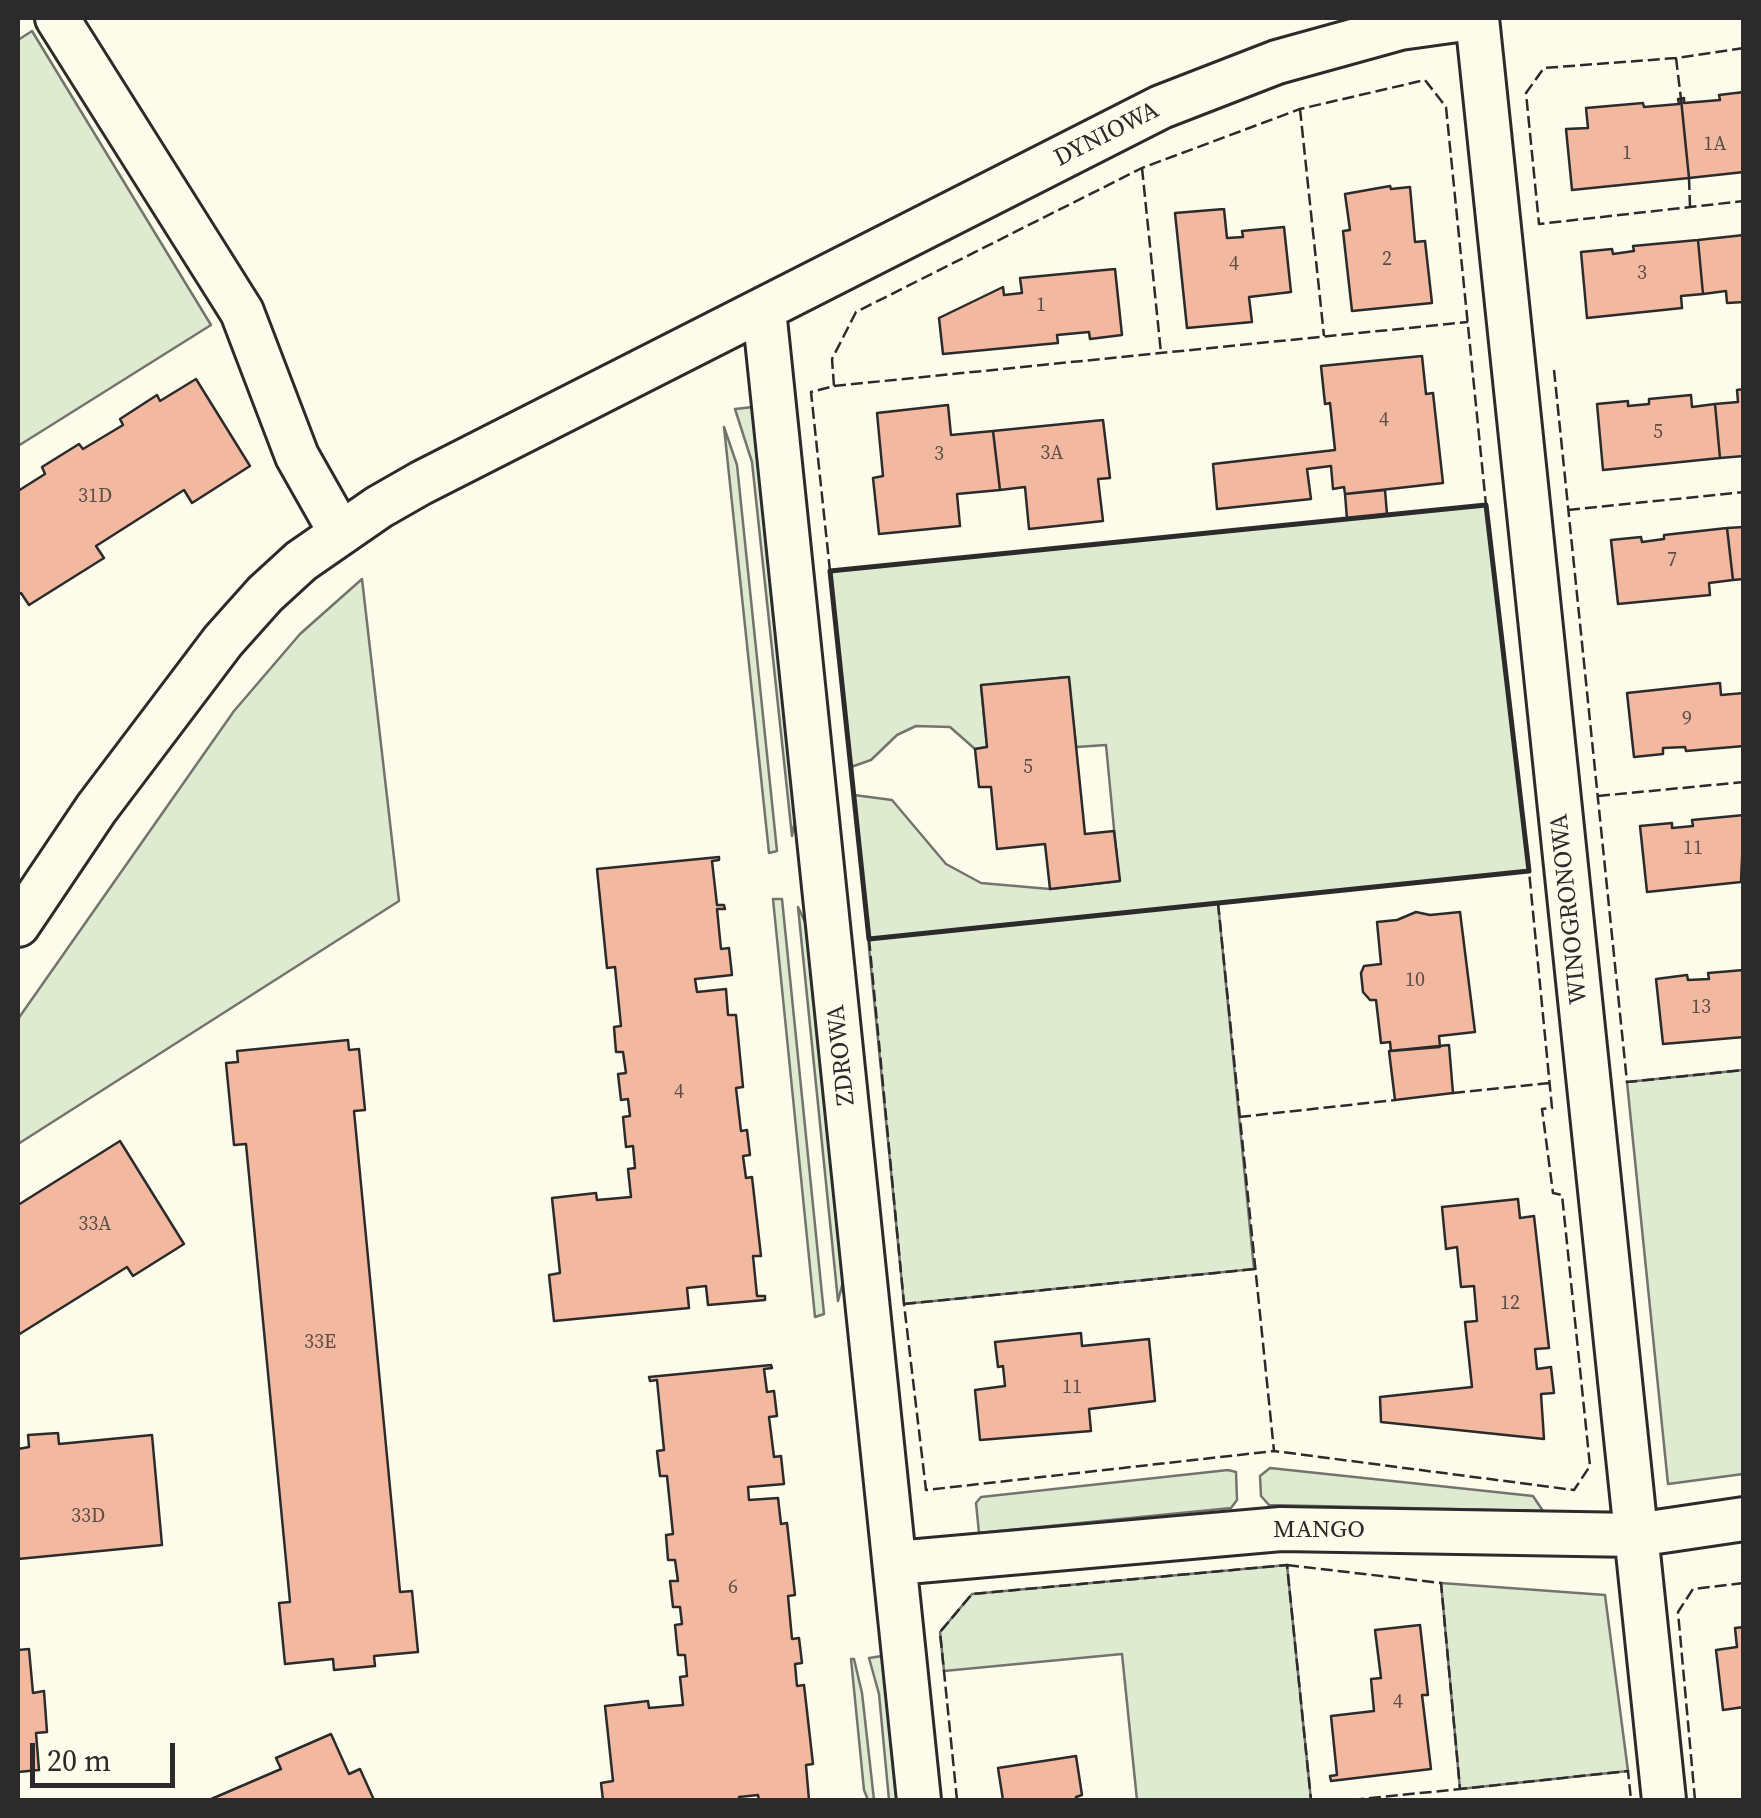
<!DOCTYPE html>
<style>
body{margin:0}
#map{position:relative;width:1761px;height:1818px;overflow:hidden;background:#fdfbea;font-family:"Source Serif 4",serif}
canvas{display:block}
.frame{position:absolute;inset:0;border:20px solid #2b2b2b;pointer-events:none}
.scale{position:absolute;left:30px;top:1743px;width:145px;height:45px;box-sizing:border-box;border:5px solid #2b2b2b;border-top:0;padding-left:12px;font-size:30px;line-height:35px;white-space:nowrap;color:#2b2b2b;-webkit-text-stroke:8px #fdfbea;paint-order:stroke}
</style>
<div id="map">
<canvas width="1761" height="1818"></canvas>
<div class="frame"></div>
<div class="scale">20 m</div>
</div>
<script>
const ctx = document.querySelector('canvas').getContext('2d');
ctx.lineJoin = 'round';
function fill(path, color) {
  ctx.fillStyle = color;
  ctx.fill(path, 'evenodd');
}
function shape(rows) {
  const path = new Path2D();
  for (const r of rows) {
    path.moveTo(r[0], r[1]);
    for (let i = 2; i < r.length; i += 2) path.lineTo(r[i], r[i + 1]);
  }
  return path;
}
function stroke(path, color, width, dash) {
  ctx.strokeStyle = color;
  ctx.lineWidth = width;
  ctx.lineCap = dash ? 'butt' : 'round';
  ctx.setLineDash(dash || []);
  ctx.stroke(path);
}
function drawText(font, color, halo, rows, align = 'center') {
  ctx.font = font + ' "Source Serif 4",serif';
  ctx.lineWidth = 8;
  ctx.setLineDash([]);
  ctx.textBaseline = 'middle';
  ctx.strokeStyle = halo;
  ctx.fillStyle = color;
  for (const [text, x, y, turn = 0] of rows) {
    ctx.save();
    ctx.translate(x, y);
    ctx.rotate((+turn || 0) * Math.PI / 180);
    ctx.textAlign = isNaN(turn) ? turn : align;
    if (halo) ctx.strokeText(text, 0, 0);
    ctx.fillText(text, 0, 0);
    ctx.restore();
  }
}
const green = shape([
 [32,31,211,325,18,446,18,40,32,31],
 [753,407,796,816,792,836,752,462,735,409,753,407],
 [724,427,737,465,777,851,769,853,724,427],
 [1486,505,1529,871,1218,903,1254,1269,904,1304,854,795,892,800,946,864,981,883,1050,889,1119,881,1106,745,1076,747,1068,677,981,686,987,747,975,749,950,727,916,726,897,735,871,760,851,767,830,571,1486,505],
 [362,579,399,901,18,1144,18,1019,234,711,300,634,362,579],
 [773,899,782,899,824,1314,815,1317,773,899],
 [798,907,807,926,843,1282,838,1301,798,907],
 [1743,1070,1743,1474,1668,1484,1627,1082,1743,1070],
 [1270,1468,1533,1496,1543,1511,1269,1505,1261,1496,1260,1476,1270,1468],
 [1228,1470,1236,1472,1237,1500,1231,1508,979,1533,976,1503,981,1497,1228,1470],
 [1287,1565,1311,1800,1137,1800,1122,1654,944,1671,940,1632,972,1594,1287,1565],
 [1441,1583,1605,1595,1628,1771,1460,1789,1441,1583],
 [882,1656,897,1800,889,1800,879,1694,869,1658,882,1656],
 [851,1659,854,1659,862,1693,874,1800,868,1800,864,1790,851,1659]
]);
fill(green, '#deebd1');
stroke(green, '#74746e', 2.5);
const building = shape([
 [1744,92,1744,172,1689,178,1681,99,1684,98,1684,103,1720,100,1719,95,1744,92],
 [1678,99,1681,99,1689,178,1572,190,1566,129,1588,128,1586,108,1643,103,1644,107,1679,104,1678,99],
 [1390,186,1391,189,1410,187,1415,242,1425,241,1432,303,1352,311,1343,231,1350,230,1345,194,1390,186],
 [1224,209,1227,238,1243,237,1242,231,1284,227,1291,292,1249,297,1252,322,1187,328,1175,213,1224,209],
 [1744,235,1744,302,1727,303,1726,291,1703,294,1698,240,1744,235],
 [1698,240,1703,294,1681,296,1682,308,1587,318,1581,252,1612,249,1613,254,1634,251,1633,246,1698,240],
 [1115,269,1122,335,1090,339,1089,332,1057,335,1058,343,943,354,939,318,1003,287,1004,295,1022,293,1020,278,1115,269],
 [1422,356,1426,394,1433,393,1443,483,1345,494,1344,487,1333,489,1331,466,1307,469,1311,499,1217,509,1213,464,1335,450,1330,403,1325,404,1321,366,1422,356],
 [196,379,250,466,192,503,184,490,96,546,104,558,29,605,21,593,18,595,18,491,45,474,42,467,79,444,83,449,123,425,120,419,157,395,160,401,196,379],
 [1744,389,1744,456,1720,458,1715,404,1738,402,1737,390,1744,389],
 [1691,395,1692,407,1715,404,1720,458,1603,470,1597,404,1628,401,1628,406,1649,404,1649,399,1691,395],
 [948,405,951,435,993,431,1000,490,957,494,960,526,879,534,873,478,883,476,877,413,948,405],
 [1103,420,1110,478,1098,479,1103,521,1029,529,1025,487,1000,490,993,431,1103,420],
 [1385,490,1387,514,1347,519,1345,494,1385,490],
 [1744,527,1744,579,1733,580,1727,528,1744,527],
 [1727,528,1733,580,1709,583,1710,595,1618,604,1611,540,1641,537,1642,542,1664,539,1664,535,1727,528],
 [1069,677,1085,834,1114,831,1120,881,1050,889,1045,844,997,849,991,787,979,787,975,749,987,747,981,685,1069,677],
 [1720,683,1721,695,1744,693,1744,746,1686,751,1685,747,1663,748,1663,754,1634,757,1627,693,1720,683],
 [1744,815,1741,882,1647,892,1640,826,1672,823,1672,828,1693,826,1692,820,1744,815],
 [719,857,719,860,712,861,717,905,724,905,725,909,717,909,721,949,729,948,732,975,695,979,697,992,726,989,728,1015,736,1015,743,1087,736,1088,741,1131,747,1130,750,1155,743,1156,746,1178,752,1177,761,1256,753,1256,757,1296,765,1296,765,1300,708,1305,706,1286,687,1288,689,1308,554,1321,549,1275,560,1273,552,1198,596,1193,597,1200,631,1197,628,1169,635,1168,633,1146,626,1147,623,1117,630,1116,628,1099,621,1100,618,1074,626,1073,623,1052,616,1052,614,1027,621,1026,615,967,607,968,597,869,719,857],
 [1416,912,1430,915,1460,912,1475,1032,1439,1036,1440,1047,1391,1051,1390,1042,1381,1043,1376,1000,1370,1000,1363,992,1361,973,1364,966,1381,964,1377,922,1397,920,1416,912],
 [1744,970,1744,1037,1663,1044,1656,979,1687,975,1688,980,1709,979,1708,973,1744,970],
 [348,1040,349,1050,359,1049,365,1110,354,1111,400,1592,412,1591,418,1652,374,1656,375,1666,334,1670,333,1659,285,1664,279,1603,290,1602,246,1144,234,1145,226,1063,238,1062,237,1051,348,1040],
 [1449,1045,1453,1093,1395,1100,1389,1051,1449,1045],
 [120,1141,184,1244,133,1276,127,1267,18,1335,18,1205,120,1141],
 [1518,1199,1520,1218,1534,1216,1549,1348,1535,1349,1537,1369,1551,1367,1554,1393,1541,1394,1544,1439,1381,1422,1380,1397,1472,1387,1465,1322,1477,1321,1474,1286,1461,1287,1457,1247,1446,1249,1442,1207,1518,1199],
 [1081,1333,1082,1346,1149,1339,1155,1401,1089,1409,1091,1431,980,1440,975,1390,1005,1386,1003,1366,998,1367,995,1342,1081,1333],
 [771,1365,772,1368,764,1369,767,1392,774,1391,777,1416,769,1417,774,1457,781,1456,784,1484,748,1487,749,1500,778,1498,781,1524,787,1523,795,1595,788,1596,792,1639,799,1638,802,1663,795,1664,797,1686,804,1685,813,1764,806,1765,809,1800,759,1800,758,1795,739,1797,739,1800,603,1800,601,1783,613,1781,605,1706,648,1701,649,1708,683,1705,680,1677,687,1676,685,1655,678,1655,675,1625,682,1624,680,1607,673,1607,670,1581,678,1581,675,1560,668,1560,666,1535,673,1534,667,1476,660,1476,657,1451,664,1450,657,1380,650,1381,649,1377,771,1365],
 [58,1433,59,1444,152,1435,162,1545,18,1559,18,1449,29,1447,28,1435,58,1433],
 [1420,1625,1428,1695,1422,1695,1431,1769,1331,1781,1330,1776,1337,1775,1331,1716,1374,1711,1371,1679,1381,1678,1375,1630,1420,1625],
 [1744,1627,1744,1707,1723,1710,1716,1650,1737,1647,1735,1628,1744,1627],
 [29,1649,33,1693,44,1691,47,1732,36,1733,39,1770,18,1772,18,1650,29,1649],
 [331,1734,349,1774,360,1769,374,1800,209,1800,281,1769,276,1758,331,1734],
 [1076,1756,1082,1795,1076,1797,1076,1800,1003,1800,998,1768,1076,1756]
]);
fill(building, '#f2b8a0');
stroke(building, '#2b2b2b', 2.5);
const street = shape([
 [57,18,242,312,297,456,340,532],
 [1477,18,1664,1800],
 [764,310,919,1800],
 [18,925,96,809,223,641,265,594,301,561,379,507,421,483,1161,107,1277,62,1400,28,1472,18],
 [896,1563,1281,1529,1636,1535,1744,1519]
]);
stroke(street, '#2b2b2b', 48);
stroke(street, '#fdfbea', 42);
stroke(shape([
 [1744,48,1676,58,1544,68,1526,93,1539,224,1744,201],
 [1676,58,1681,99],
 [1300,109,1324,336],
 [1142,168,1161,353],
 [1689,178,1690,206],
 [1554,370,1627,1082,1744,1070],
 [834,386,1468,322],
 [1568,510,1744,492],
 [830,571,811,392,834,386,832,359,856,312,1142,168,1300,109,1425,80,1446,107,1486,505],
 [1598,796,1744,782],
 [1218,903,1274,1451,1574,1490,1590,1466,1562,1195,1553,1193,1542,1109,1552,1108,1529,871],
 [869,939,904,1304,926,1490,1274,1451],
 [1453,1093,1550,1083],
 [1239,1117,1395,1100],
 [904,1304,1255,1269],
 [1287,1565,1441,1583,1460,1789,1628,1771,1631,1800],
 [957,1800,940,1632,972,1594,1287,1565,1311,1800],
 [1352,1800,1460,1789],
 [1695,1800,1678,1612,1693,1589,1744,1583]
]), '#2b2b2b', 2.5, [12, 5]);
stroke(shape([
 [1486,505,1529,871,869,939,830,571,1486,505]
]), '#2b2b2b', 5);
drawText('20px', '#5d4e48', null, [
 ["1A",1715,145],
 ["1",1627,154],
 ["2",1387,260],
 ["4",1234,265],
 ["3",1642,274],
 ["1",1041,306],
 ["4",1384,421],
 ["5",1658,433],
 ["3A",1052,454],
 ["3",939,455],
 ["31D",95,497],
 ["7",1672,561],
 ["9",1687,720],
 ["5",1028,768],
 ["11",1693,849],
 ["10",1415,981],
 ["13",1701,1008],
 ["4",679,1093],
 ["33A",95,1225],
 ["12",1510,1304],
 ["33E",320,1343],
 ["11",1072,1388],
 ["33D",88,1517],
 ["6",733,1588],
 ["4",1398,1703]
]);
drawText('25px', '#2b2b2b', '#fdfbea', [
 ["DYNIOWA",1107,135,-27],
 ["WINOGRONOWA",1570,909,-96],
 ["ZDROWA",842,1055,-96],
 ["MANGO",1319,1531]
]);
</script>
